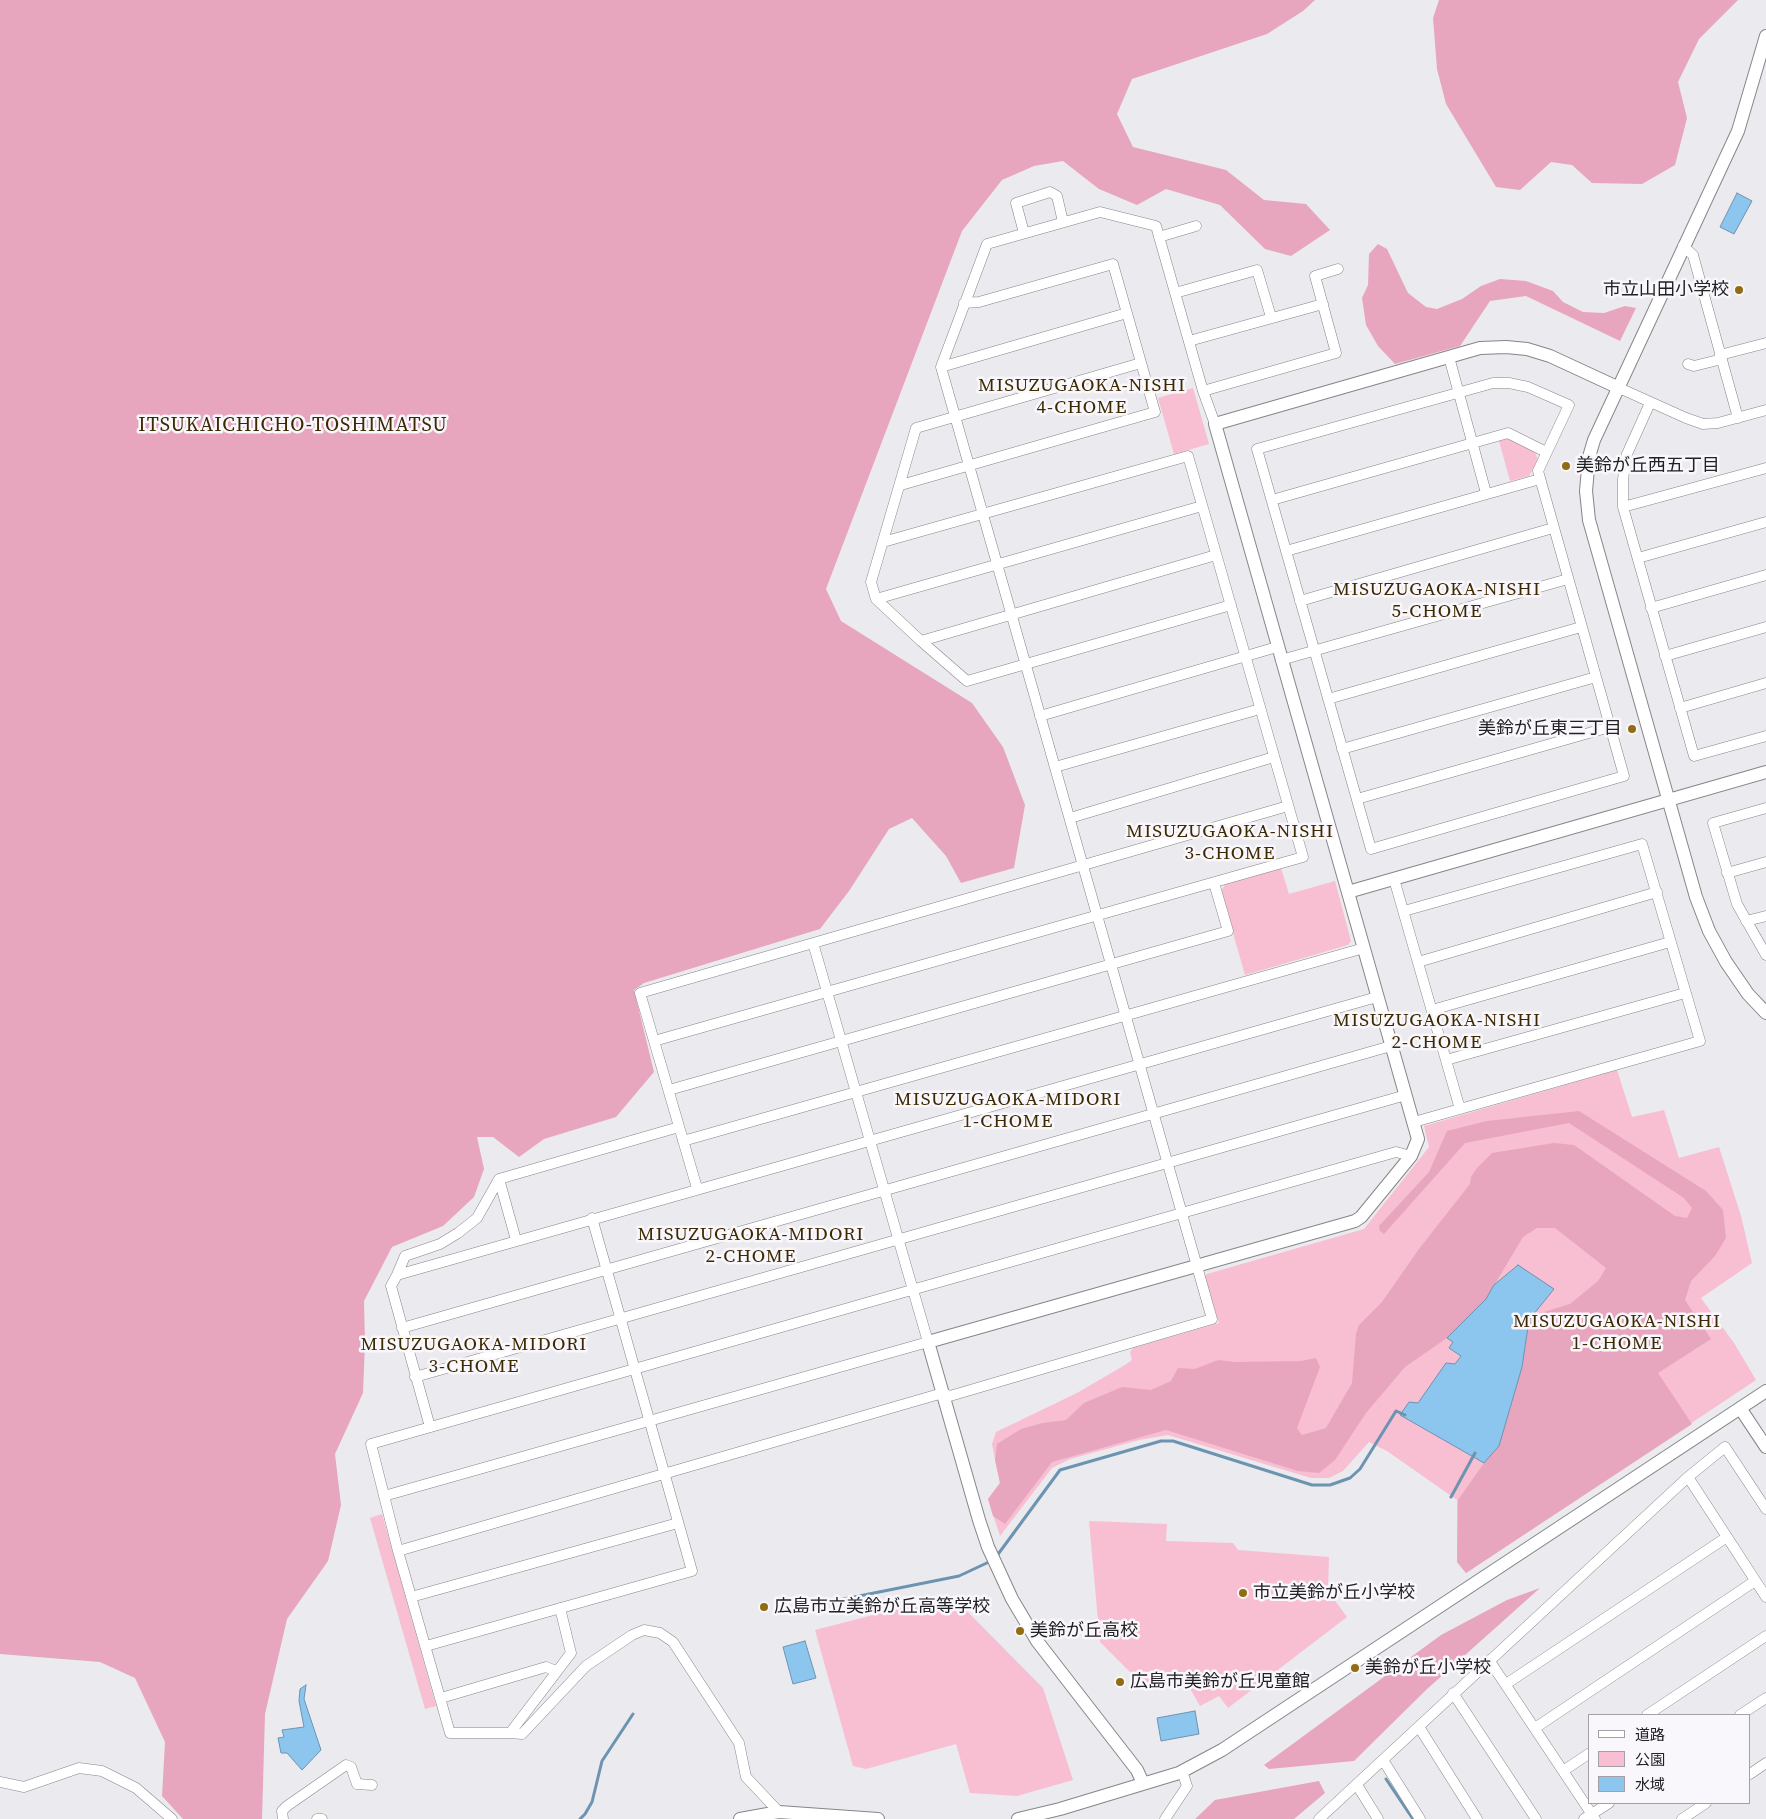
<!DOCTYPE html>
<meta charset="utf-8">
<style>
body{margin:0}
#map{position:relative;width:1766px;height:1819px;overflow:hidden;background:#ebeaef;font-family:"Source Serif 4","Noto Sans JP",serif}
canvas{display:block}
.legend{position:absolute;left:1588px;top:1714px;width:162px;height:90px;box-sizing:border-box;background:#f9f7fc;border:1px solid #a3a1a5;margin:0;padding:6px 9px;list-style:none;font-size:15px;color:#222123}
.legend li{display:flex;align-items:center;gap:10px;height:25px}
.legend b{width:25px;border:1px solid #a3a1a5}
</style>
<div id="map">
<canvas width="1766" height="1819"></canvas>
<ul class="legend">
<li><b style="height:6px;background:#fff"></b>道路</li>
<li><b style="height:14px;background:#f8bed2"></b>公園</li>
<li><b style="height:14px;background:#8cc5ed"></b>水域</li>
</ul>
</div>
<script>
const ctx = document.querySelector('canvas').getContext('2d');
ctx.lineJoin = 'round';
function fill(path, color) {
  ctx.fillStyle = color;
  ctx.fill(path, 'evenodd');
}
function shape(rows) {
  const path = new Path2D();
  for (const r of rows) {
    path.moveTo(r[0], r[1]);
    for (let i = 2; i < r.length; i += 2) path.lineTo(r[i], r[i + 1]);
  }
  return path;
}
function stroke(path, color, width, dash) {
  ctx.strokeStyle = color;
  ctx.lineWidth = width;
  ctx.lineCap = dash ? 'butt' : 'round';
  ctx.setLineDash(dash || []);
  ctx.stroke(path);
}
function drawText(font, color, halo, rows, align = 'center') {
  ctx.font = font + ' "Source Serif 4","Noto Sans JP",serif';
  ctx.lineWidth = 5;
  ctx.setLineDash([]);
  ctx.textBaseline = 'middle';
  ctx.strokeStyle = halo;
  ctx.fillStyle = color;
  for (const [text, x, y, turn = 0] of rows) {
    ctx.save();
    ctx.translate(x, y);
    ctx.rotate((+turn || 0) * Math.PI / 180);
    ctx.textAlign = isNaN(turn) ? turn : align;
    if (halo) ctx.strokeText(text, 0, 0);
    ctx.fillText(text, 0, 0);
    ctx.restore();
  }
}
fill(shape([
 [1193,388,1209,444,1174,454,1158,398],
 [1508,438,1535,452,1538,460,1529,476,1510,481,1499,441],
 [1281,868,1289,894,1335,881,1351,941,1348,945,1245,975,1221,891,1226,883],
 [1617,1070,1632,1117,1664,1110,1679,1158,1719,1147,1741,1216,1752,1263,1701,1298,1734,1343,1756,1380,1466,1573,1457,1562,1457,1500,1387,1451,1369,1442,1343,1471,1329,1478,1311,1478,1168,1435,1139,1440,1070,1459,1052,1468,1000,1536,988,1499,1000,1483,992,1444,996,1432,1077,1393,1125,1365,1132,1360,1130,1352,1133,1348,1219,1323,1205,1276,1207,1274,1364,1229,1429,1147,1424,1126],
 [382,1514,436,1706,425,1709,370,1518],
 [1089,1521,1167,1524,1166,1541,1233,1543,1238,1550,1329,1557,1328,1591,1347,1617,1228,1708,1219,1696,1200,1706,1187,1683,1156,1689,1141,1683,1100,1642],
 [951,1595,1043,1688,1073,1780,1017,1796,970,1793,956,1744,866,1769,853,1766,815,1630]
]), '#f8bed2');
fill(shape([
 [0,0,1315,0,1303,11,1267,34,1132,79,1117,114,1133,147,1226,170,1264,200,1306,204,1330,230,1291,256,1265,249,1220,205,1166,189,1137,205,1099,189,1063,161,1034,166,1002,180,962,231,826,589,841,621,972,703,1003,747,1025,805,1014,868,961,883,946,856,912,818,889,829,849,891,820,929,644,983,634,990,654,1072,616,1117,544,1139,519,1157,493,1137,477,1137,484,1169,474,1197,443,1226,392,1247,364,1301,365,1343,363,1393,335,1454,341,1505,328,1561,287,1619,265,1714,262,1819,183,1819,162,1796,165,1742,135,1678,100,1662,0,1654],
 [1439,0,1738,0,1699,39,1678,82,1687,118,1675,165,1642,184,1592,183,1572,165,1551,162,1520,190,1496,187,1446,104,1437,69,1433,18],
 [1378,244,1387,249,1408,293,1426,307,1437,309,1462,299,1481,286,1500,279,1526,281,1553,291,1563,302,1583,312,1604,313,1625,306,1636,308,1620,341,1526,296,1490,301,1460,346,1395,364,1378,346,1366,325,1362,298,1368,285,1369,254],
 [1579,1111,1706,1191,1723,1210,1726,1238,1715,1256,1691,1281,1685,1300,1711,1339,1658,1373,1692,1424,1466,1573,1457,1562,1458,1500,1484,1463,1499,1446,1522,1367,1529,1320,1544,1312,1570,1304,1598,1281,1606,1268,1555,1228,1537,1228,1523,1237,1486,1299,1447,1338,1405,1367,1366,1413,1335,1460,1319,1473,1298,1471,1166,1430,1052,1462,1005,1524,993,1516,988,1499,1000,1483,995,1460,997,1444,1021,1429,1043,1423,1066,1420,1084,1403,1122,1387,1151,1390,1171,1381,1178,1368,1195,1369,1218,1360,1235,1362,1301,1361,1316,1358,1320,1367,1297,1428,1302,1435,1326,1428,1352,1383,1356,1334,1359,1325,1382,1302,1419,1249,1470,1184,1471,1177,1477,1168,1492,1153,1554,1143,1574,1145,1675,1216,1687,1218,1692,1208,1684,1198,1569,1123,1465,1143,1384,1234,1380,1231,1379,1226,1429,1172,1447,1131,1487,1121],
 [1540,1588,1426,1690,1354,1761,1269,1769,1264,1765,1441,1635,1507,1600],
 [1319,1781,1325,1793,1294,1819,1195,1819,1215,1800]
]), '#e7a6bd');
const water = shape([
 [1737,193,1752,201,1734,234,1720,227,1737,193],
 [1518,1265,1554,1289,1529,1320,1522,1367,1499,1446,1484,1463,1400,1415,1409,1402,1418,1403,1446,1363,1455,1364,1461,1356,1449,1348,1453,1342,1447,1338,1486,1299,1494,1285,1518,1265],
 [805,1641,816,1678,793,1684,783,1647,805,1641],
 [306,1685,304,1699,321,1750,302,1770,287,1753,281,1753,278,1738,284,1737,282,1730,304,1727,299,1701,300,1689,306,1685],
 [1195,1711,1199,1734,1161,1741,1157,1718,1195,1711]
]);
fill(water, '#8cc5ed');
stroke(water, '#6c94b0', 1);
stroke(shape([
 [1451,1497,1475,1453],
 [996,1557,1060,1470,1161,1441,1173,1441,1312,1485,1330,1485,1350,1478,1360,1469,1396,1411,1405,1415],
 [819,1604,959,1576,991,1561],
 [1386,1779,1413,1819],
 [580,1819,585,1814,592,1802,602,1761,633,1714]
]), '#6c94b0', 3);
const minor = shape([
 [1024,233,1016,203,1050,192,1057,196,1063,222],
 [1159,237,1196,226],
 [1683,246,1693,255,1738,418],
 [1175,293,1257,270,1271,317],
 [1189,341,1323,304],
 [1720,355,1766,343],
 [1449,357,1486,493],
 [1141,363,916,428,871,582,876,599,921,641,967,681,1231,605],
 [1688,364,1694,366,1722,359],
 [941,367,1127,313],
 [1493,383,1509,383,1528,387,1569,405,1538,471,1624,776,1371,849,1257,449,1493,383],
 [1617,387,1686,418,1703,424,1718,423,1766,410],
 [1203,391,1336,353,1315,276,1338,269],
 [1650,403,1627,454,1623,479,1623,507,1694,756,1766,736],
 [901,485,1155,412,1113,264,979,302,964,303],
 [1272,500,1508,433,1546,452],
 [1623,507,1766,468],
 [1286,551,1540,479],
 [1638,558,1766,522],
 [876,599,1202,506],
 [1300,601,1553,528],
 [1651,608,1766,575],
 [921,641,1216,555],
 [1665,656,1766,627],
 [1281,660,1568,579],
 [1328,699,1581,627],
 [1680,708,1766,683],
 [1040,716,1277,647],
 [1342,749,1596,677],
 [1055,767,1260,709],
 [1357,799,1610,727],
 [1766,808,1713,823,1737,904,1766,955],
 [1070,818,1274,757],
 [1727,873,1766,862],
 [1394,879,1460,1109],
 [1404,911,1642,844,1700,1041,1414,1122],
 [1746,921,1766,916],
 [1418,962,1657,892],
 [1432,1010,1670,942],
 [654,1041,1303,857,1188,456,883,542],
 [1446,1060,1685,993],
 [669,1090,1228,931,1214,883],
 [683,1141,1364,948],
 [697,1188,640,993,1288,806],
 [516,1240,499,1179,679,1127],
 [397,1275,405,1256,440,1244,458,1233,477,1218,499,1179],
 [402,1328,1391,1046],
 [415,1377,1406,1095],
 [430,1427,391,1286,397,1275,1377,997],
 [1688,1477,1766,1597],
 [384,1496,928,1342,813,943],
 [398,1551,929,1397,943,1393,950,1396,1212,1319,941,367,987,244,1100,212,1156,226,1203,391,1215,424],
 [411,1597,678,1523],
 [560,1608,571,1653,510,1733,450,1733,398,1551,371,1444,1396,1152,1411,1156],
 [426,1646,692,1571,592,1218],
 [1489,1660,1595,1819],
 [1506,1684,1727,1537],
 [1453,1693,1536,1819],
 [441,1698,546,1667,556,1671],
 [1647,1715,1766,1636],
 [1740,1715,1766,1698],
 [1419,1727,1477,1819],
 [1535,1728,1755,1581],
 [510,1733,522,1734,586,1666,632,1635,644,1630,660,1633,673,1642,739,1743,746,1777,779,1812],
 [1383,1760,1420,1819],
 [1563,1771,1590,1753],
 [1750,1774,1766,1763],
 [0,1782,24,1787,79,1768,102,1771,136,1788,172,1819],
 [1357,1785,1378,1819],
 [283,1819,282,1811,287,1806,346,1765,351,1767,357,1784,372,1785],
 [317,1819,322,1819],
 [1165,1819,1187,1786,1182,1771],
 [1319,1819,1688,1477,1725,1447,1766,1509],
 [1584,1819,1609,1803],
 [1682,1819,1706,1803]
]);
const tertiary = shape([
 [1766,36,1738,131,1594,440,1589,457,1586,491,1589,520,1696,897,1709,931,1726,962,1748,994,1766,1013],
 [1348,892,1766,772],
 [1740,1408,1766,1447],
 [1143,1783,1137,1770,1037,1641,1012,1599,988,1547,979,1520,928,1342,1355,1221,1361,1217,1411,1156,1418,1139,1215,424,1480,348,1506,347,1527,349,1550,356,1617,387],
 [740,1819,779,1812,878,1819],
 [1018,1819,1060,1809,1179,1773,1222,1750,1766,1391]
]);
stroke(minor, '#868589', 11);
stroke(tertiary, '#868589', 14);
stroke(minor, '#fff', 10);
stroke(tertiary, '#fff', 12);
for (const [x, y, r, color] of [
 [1739,290,5,"#916c13"],
 [1566,466,5,"#916c13"],
 [1632,729,5,"#916c13"],
 [1243,1593,5,"#916c13"],
 [764,1607,5,"#916c13"],
 [1020,1631,5,"#916c13"],
 [1355,1668,5,"#916c13"],
 [1120,1682,5,"#916c13"]
]) {
  const dot = new Path2D();
  dot.arc(x, y, r, 0, 2 * Math.PI);
  ctx.fillStyle = color;
  ctx.fill(dot);
  stroke(dot, '#f9f7fc', 2);
}
drawText('18px', '#222123', '#f9f7fc', [
 ["市立山田小学校",1729,290,"right"],
 ["美鈴が丘西五丁目",1576,466],
 ["美鈴が丘東三丁目",1622,729,"right"],
 ["市立美鈴が丘小学校",1253,1593],
 ["広島市立美鈴が丘高等学校",774,1607],
 ["美鈴が丘高校",1030,1631],
 ["美鈴が丘小学校",1365,1668],
 ["広島市美鈴が丘児童館",1130,1682]
], 'left');
ctx.letterSpacing = '1px';
drawText('19px', '#3b2901', '#f9f7fc', [
 ["MISUZUGAOKA-NISHI",1082,386],
 ["4-CHOME",1082,408],
 ["MISUZUGAOKA-NISHI",1437,590],
 ["5-CHOME",1437,612],
 ["MISUZUGAOKA-NISHI",1230,832],
 ["3-CHOME",1230,854],
 ["MISUZUGAOKA-NISHI",1437,1021],
 ["2-CHOME",1437,1043],
 ["MISUZUGAOKA-MIDORI",1008,1100],
 ["1-CHOME",1008,1122],
 ["MISUZUGAOKA-MIDORI",751,1235],
 ["2-CHOME",751,1257],
 ["MISUZUGAOKA-NISHI",1617,1322],
 ["1-CHOME",1617,1344],
 ["MISUZUGAOKA-MIDORI",474,1345],
 ["3-CHOME",474,1367]
]);
ctx.letterSpacing = '0px';
ctx.letterSpacing = '1px';
drawText('20px', '#3b2901', '#f9f7fc', [
 ["ITSUKAICHICHO-TOSHIMATSU",293,426]
]);
ctx.letterSpacing = '0px';
</script>
